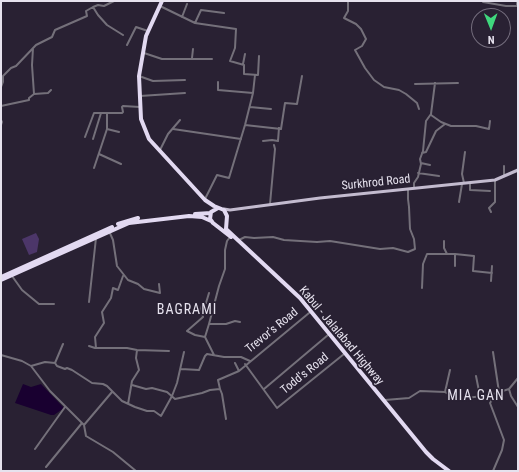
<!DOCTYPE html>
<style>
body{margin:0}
#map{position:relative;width:519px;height:472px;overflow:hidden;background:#292133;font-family:"Roboto Condensed",sans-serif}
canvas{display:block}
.frame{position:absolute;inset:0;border:2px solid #e6e2ee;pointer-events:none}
.north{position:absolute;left:471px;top:8px;width:40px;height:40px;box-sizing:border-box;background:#292133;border:1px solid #756e7e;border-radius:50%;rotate:179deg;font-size:11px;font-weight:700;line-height:16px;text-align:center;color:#e6e2ee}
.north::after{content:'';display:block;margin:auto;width:14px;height:18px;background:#3fd77d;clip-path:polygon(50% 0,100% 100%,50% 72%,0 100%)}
</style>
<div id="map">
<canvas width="519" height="472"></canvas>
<div class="frame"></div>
<div class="north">N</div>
</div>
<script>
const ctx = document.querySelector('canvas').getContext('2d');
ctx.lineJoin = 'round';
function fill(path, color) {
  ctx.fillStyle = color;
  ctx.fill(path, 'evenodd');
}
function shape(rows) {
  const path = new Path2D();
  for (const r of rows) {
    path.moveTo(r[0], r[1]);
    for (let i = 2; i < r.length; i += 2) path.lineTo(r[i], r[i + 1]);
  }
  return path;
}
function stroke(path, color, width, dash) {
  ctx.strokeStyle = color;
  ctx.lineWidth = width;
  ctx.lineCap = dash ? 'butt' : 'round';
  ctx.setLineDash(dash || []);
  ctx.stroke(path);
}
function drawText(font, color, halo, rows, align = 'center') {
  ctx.font = font + ' "Roboto Condensed",sans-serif';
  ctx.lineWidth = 3.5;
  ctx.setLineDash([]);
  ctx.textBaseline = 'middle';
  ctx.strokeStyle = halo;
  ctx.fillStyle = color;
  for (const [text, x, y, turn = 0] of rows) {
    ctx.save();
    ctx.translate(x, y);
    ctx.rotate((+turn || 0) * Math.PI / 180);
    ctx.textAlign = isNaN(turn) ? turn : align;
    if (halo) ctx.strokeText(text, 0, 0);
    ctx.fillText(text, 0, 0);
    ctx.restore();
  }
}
fill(shape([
 [36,233,39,239,37,252,29,255,22,239]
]), '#4c3669');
fill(shape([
 [23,384,31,387,41,384,64,408,54,415,51,415,15,403]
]), '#190030');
stroke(shape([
 [348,1,348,11,344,18,356,24,361,29,366,39,362,46,355,50,365,68,374,80,384,87,399,90,406,94,417,103,419,109],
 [483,2,506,6,517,6,517,1],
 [160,6,195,23,236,29,235,48,230,61,244,65,244,74,258,75,259,56],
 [93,7,98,15,107,25,123,35],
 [182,17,187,4],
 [195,23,201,10,224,13],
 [127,45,136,27,148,31],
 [33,48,32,65,34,94],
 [144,53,162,59,212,59],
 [192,58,193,49],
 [243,64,245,54],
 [139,76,153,81,185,80],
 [218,82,218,90,253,93],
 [415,84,458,83],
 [1,87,3,82,3,76,11,68,16,66,36,45,52,37,55,30,87,16,86,11,93,7,98,5,104,6,114,1],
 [140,96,185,93],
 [1,106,29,100,29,98,34,94,48,93,51,90],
 [250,107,271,109],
 [431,115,441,122,451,126,476,126,489,129,490,121],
 [1,120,2,122,1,125],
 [245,125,281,129,285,103,297,104,302,76],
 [107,129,119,132],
 [173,129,241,139],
 [85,137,94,113,122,113,123,112,122,107,123,106,140,107],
 [93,139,101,113],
 [263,141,272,140,278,141,279,128],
 [160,150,168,134,180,120],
 [422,153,426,152,436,131,445,124],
 [99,154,121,164],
 [421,163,430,165],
 [504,166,504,175],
 [94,168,107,129,107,113],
 [418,173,439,176],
 [464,183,462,174,465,152],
 [470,183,470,190,490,191],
 [414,188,414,183,418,177,421,164,420,159,423,151,426,121,431,114,435,83],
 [205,199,217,175,229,178,245,125,253,93,255,75],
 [459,202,462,184],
 [270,204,275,149,274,145],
 [491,212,489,208,495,202,495,180],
 [109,231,113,240,117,266,128,280,138,284,144,289,160,293,159,284],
 [239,240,245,237,254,238,273,237,284,240,317,242,330,241,380,249,393,248,408,252,415,249,414,239,410,229,409,207,408,199,408,189],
 [444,241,444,248,447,254],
 [455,254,455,266],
 [12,276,22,290,39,304,54,304],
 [491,281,492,266],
 [422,288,423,264,427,254,455,254,474,256,473,271,492,273],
 [89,302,96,238],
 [209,324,219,286,225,269,225,250,227,241,230,237],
 [205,337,195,335,187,331,203,317,201,309,202,305,206,303,209,293],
 [89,346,95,348,127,348,137,350,169,351],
 [96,348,95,337,104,323,102,312,111,298,113,288,118,290,123,276],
 [493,352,499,392],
 [1,355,22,361,31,366,50,391,84,425,86,436,113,452,136,471],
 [214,355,205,337,209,324,226,324,235,321,240,322],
 [55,363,57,366,65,369,67,368,72,370,92,383,103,384,107,386,122,401,135,407,147,411,154,411,161,416,172,396,177,383,184,352],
 [235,363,239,371],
 [245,364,277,408,344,354],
 [31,366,45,362,55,363,63,344],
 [181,369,199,370,205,356,207,354,224,357,241,357,250,361],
 [476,376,480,396],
 [132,385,146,389,152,388,167,392,175,399,202,393,210,390,220,389,218,380,239,371,309,313],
 [220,389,222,394,226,419],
 [264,389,328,335],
 [509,389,511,396,518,407],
 [445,392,450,370],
 [490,395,509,389,518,378],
 [385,400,409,398,420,391,445,392,459,399,490,395,492,400,490,403,504,440,502,450,493,471],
 [128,404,132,381,139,370,136,358,137,350],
 [84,425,112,392],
 [35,449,65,407],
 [46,467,82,423]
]), '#74707a', 2);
stroke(shape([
 [224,209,230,210,320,198,495,180,518,170]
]), '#c3bbcf', 3);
stroke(shape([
 [162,1,146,36,139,76,141,119,149,139,205,200,214,206,224,210,227,216,226,229,300,298,426,452,433,459,449,471],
 [218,208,211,212,210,219,213,223,231,237],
 [195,214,211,213],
 [118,224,138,218],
 [1,277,112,227],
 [1,280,129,223,189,216,202,217,211,221]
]), '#e2d9f1', 4);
drawText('12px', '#e6e2ee', '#292133', [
 ["Surkhrod Road",376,183,-6],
 ["Trevor's Road",272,331,-39],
 ["Kabul - Jalalabad Highway",341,336,50],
 ["Todd's Road",305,374,-39]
]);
ctx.letterSpacing = '1px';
drawText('14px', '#e6e2ee', '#292133', [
 ["BAGRAMI",187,310],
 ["MIA GAN",476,396]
]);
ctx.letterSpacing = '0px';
</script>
